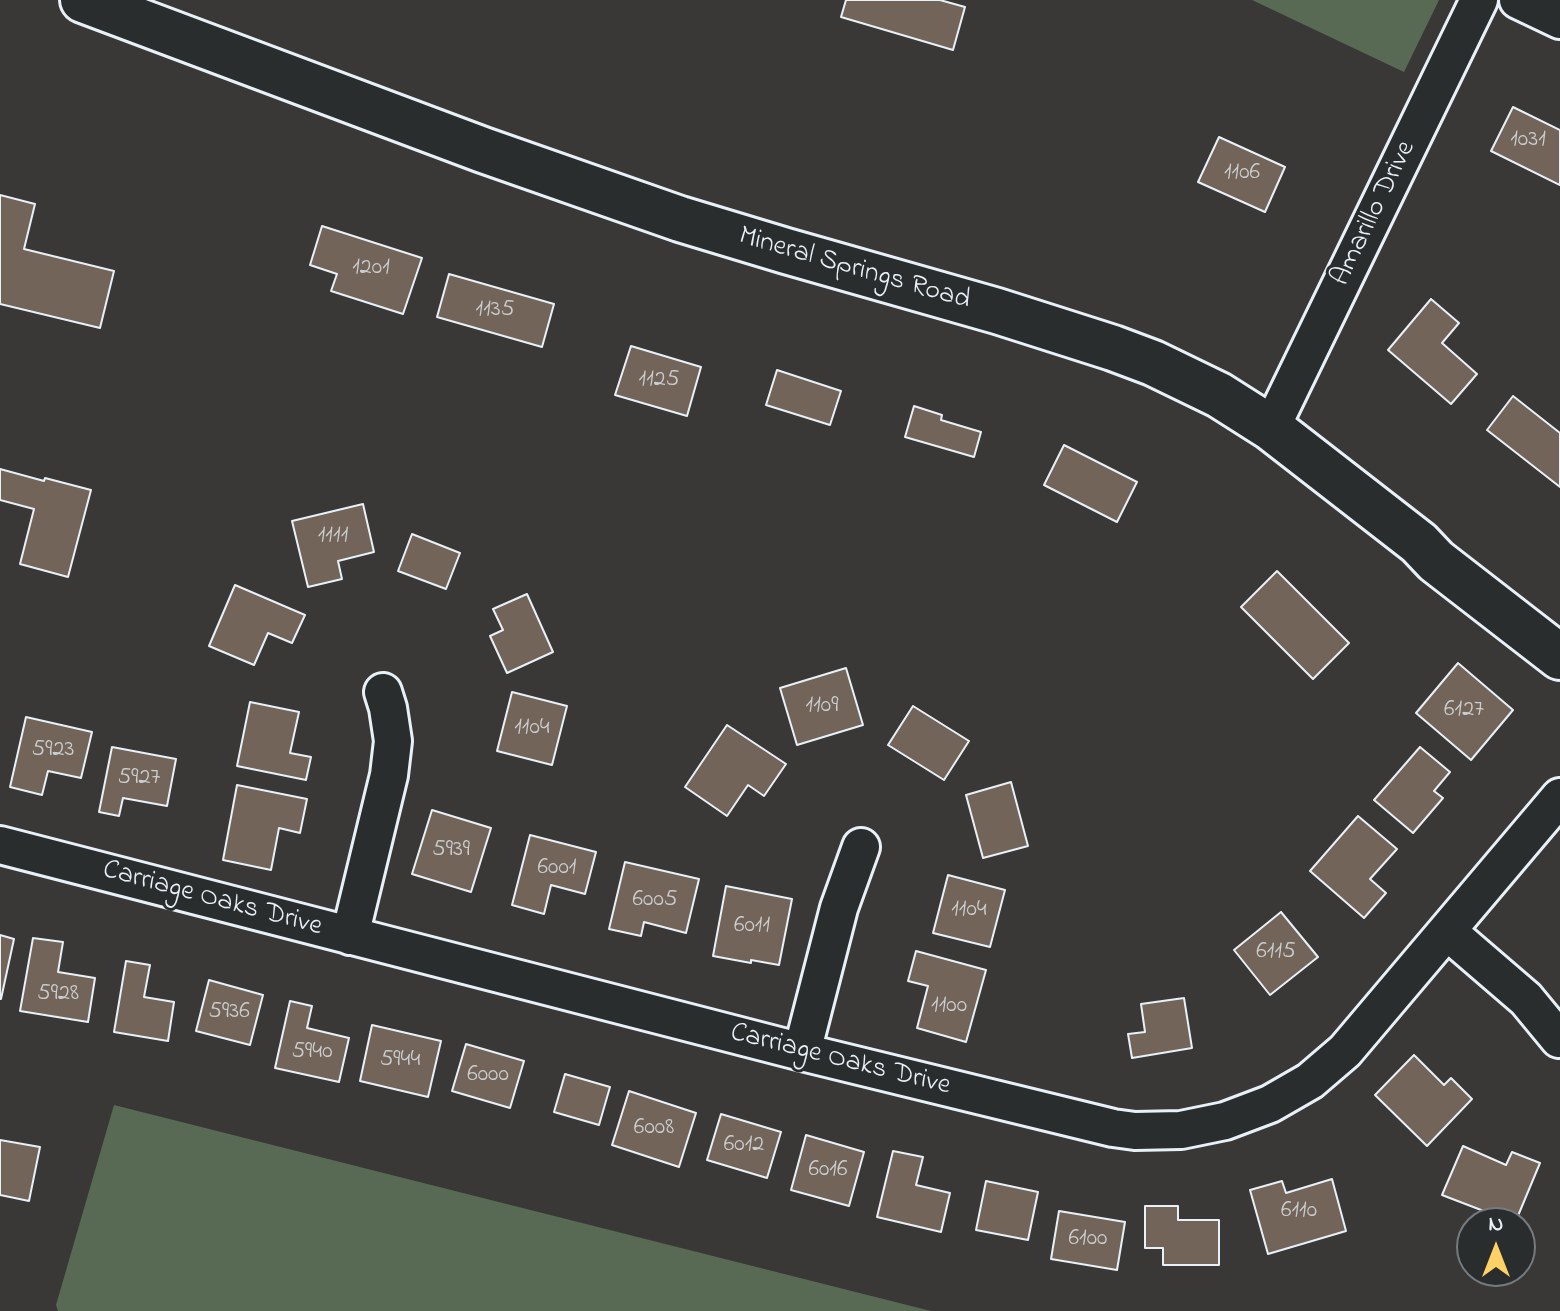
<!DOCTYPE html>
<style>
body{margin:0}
#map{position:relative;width:1560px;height:1311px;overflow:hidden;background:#393837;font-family:"Indie Flower",sans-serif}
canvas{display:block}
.north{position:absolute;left:1456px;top:1207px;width:80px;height:80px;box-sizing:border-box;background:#2a2d2e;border:2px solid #767b7f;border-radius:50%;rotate:0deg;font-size:22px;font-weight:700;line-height:32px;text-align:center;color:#e8f1f8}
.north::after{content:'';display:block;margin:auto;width:28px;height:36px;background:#ffd166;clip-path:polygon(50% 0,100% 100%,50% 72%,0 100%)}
</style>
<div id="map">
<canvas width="1560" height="1311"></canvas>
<div class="north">N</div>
</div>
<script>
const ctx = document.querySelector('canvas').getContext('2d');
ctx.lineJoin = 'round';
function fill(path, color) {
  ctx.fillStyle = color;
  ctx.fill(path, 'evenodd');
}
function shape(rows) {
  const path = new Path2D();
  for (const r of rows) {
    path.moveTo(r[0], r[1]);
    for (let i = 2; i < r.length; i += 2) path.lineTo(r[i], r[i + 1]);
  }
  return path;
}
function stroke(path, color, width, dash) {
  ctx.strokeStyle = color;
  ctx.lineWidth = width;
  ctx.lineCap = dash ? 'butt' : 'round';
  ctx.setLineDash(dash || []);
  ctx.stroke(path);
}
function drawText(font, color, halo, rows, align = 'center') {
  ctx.font = font + ' "Indie Flower",sans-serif';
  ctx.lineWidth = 6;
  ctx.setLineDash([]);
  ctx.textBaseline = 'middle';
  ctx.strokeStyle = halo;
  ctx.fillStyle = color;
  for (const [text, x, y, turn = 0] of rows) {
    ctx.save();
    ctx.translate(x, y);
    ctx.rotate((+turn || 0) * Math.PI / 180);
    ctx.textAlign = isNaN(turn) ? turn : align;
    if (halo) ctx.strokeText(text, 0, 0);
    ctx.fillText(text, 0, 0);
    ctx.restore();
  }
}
fill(shape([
 [1252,0,1439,0,1404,72],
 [114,1105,931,1311,58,1311,56,1305]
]), '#586a54');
const building = shape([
 [846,0,940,0,965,7,953,50,841,17,846,0],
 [1513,107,1560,130,1560,185,1491,151,1513,107],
 [1219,137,1285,167,1265,212,1198,182,1219,137],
 [0,195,35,204,24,249,114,271,100,328,0,304,0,195],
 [322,226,422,258,403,314,331,291,337,274,310,265,322,226],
 [449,274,554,304,542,347,437,317,449,274],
 [1431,299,1459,323,1442,343,1477,374,1451,404,1388,350,1431,299],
 [631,346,701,367,687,416,615,395,631,346],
 [777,370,841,391,830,425,766,405,777,370],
 [1513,396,1560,433,1560,487,1487,430,1513,396],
 [914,406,942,415,941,420,981,432,974,457,905,437,914,406],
 [1064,445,1137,482,1117,522,1044,485,1064,445],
 [0,469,44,481,45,478,91,490,68,577,20,564,34,509,0,500,0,469],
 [363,504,374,552,338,561,342,579,308,587,292,521,363,504],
 [412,534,460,553,446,589,398,571,412,534],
 [1277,571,1349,643,1313,679,1241,607,1277,571],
 [235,585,305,615,292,643,268,633,254,665,209,646,235,585],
 [527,594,553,652,507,673,490,636,503,630,493,609,527,594],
 [1458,663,1513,710,1471,760,1416,713,1458,663],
 [846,668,863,725,797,745,780,688,846,668],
 [512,692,567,706,552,765,497,751,512,692],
 [250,702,299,712,290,753,311,757,306,780,237,766,250,702],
 [913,706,969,741,944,780,888,745,913,706],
 [26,717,92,732,81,778,48,771,42,795,10,787,26,717],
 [727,725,786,764,764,796,748,785,727,816,685,787,727,725],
 [112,747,176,759,167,806,123,798,119,816,99,812,112,747],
 [1420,747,1450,772,1434,791,1443,798,1413,833,1374,800,1420,747],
 [1011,782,1028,846,983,858,966,795,1011,782],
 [237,785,307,799,300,833,279,828,271,870,223,860,237,785],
 [432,810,491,828,471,892,412,874,432,810],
 [1358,816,1397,849,1370,879,1386,893,1364,918,1310,871,1358,816],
 [530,835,596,852,585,894,551,885,544,914,512,905,530,835],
 [625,862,699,879,686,933,644,922,641,936,609,929,625,862],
 [948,875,1005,890,990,947,933,933,948,875],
 [726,886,792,899,779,965,751,960,751,963,713,956,726,886],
 [1281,912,1318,957,1270,995,1234,950,1281,912],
 [0,935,14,939,1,999,0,999,0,935],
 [33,938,63,942,58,972,95,978,88,1022,20,1011,33,938],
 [916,951,986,970,966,1042,917,1028,928,986,908,981,916,951],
 [126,961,150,965,144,997,174,1002,168,1041,114,1032,126,961],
 [209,980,263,995,250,1045,196,1031,209,980],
 [1184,998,1192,1048,1132,1058,1128,1034,1145,1032,1141,1004,1184,998],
 [290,1001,312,1006,307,1028,349,1038,339,1082,275,1068,290,1001],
 [372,1025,441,1041,428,1097,360,1081,372,1025],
 [466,1044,524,1061,510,1108,452,1091,466,1044],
 [1414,1055,1444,1085,1451,1078,1472,1099,1427,1146,1375,1095,1414,1055],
 [565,1074,610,1087,599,1125,554,1112,565,1074],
 [629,1091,696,1113,679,1167,612,1145,629,1091],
 [721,1114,781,1132,767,1178,707,1160,721,1114],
 [806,1135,864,1152,849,1206,791,1190,806,1135],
 [0,1140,40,1147,29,1201,0,1195,0,1140],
 [1463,1146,1506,1165,1512,1152,1540,1163,1515,1223,1442,1195,1463,1146],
 [893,1151,923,1157,916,1185,950,1193,941,1232,877,1217,893,1151],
 [1332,1179,1346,1231,1268,1254,1250,1190,1282,1181,1286,1193,1332,1179],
 [986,1181,1038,1192,1028,1240,976,1230,986,1181],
 [1145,1206,1178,1206,1178,1220,1219,1220,1219,1265,1163,1265,1163,1248,1145,1248,1145,1206],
 [1059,1211,1125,1222,1117,1270,1051,1259,1059,1211]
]);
fill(building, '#736459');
stroke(building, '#e8f1f8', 2);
const minor = shape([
 [1518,0,1560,20],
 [1271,428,1479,0],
 [0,845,802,1052,1113,1128,1135,1131,1181,1130,1225,1121,1270,1104,1310,1081,1345,1051,1560,797],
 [1447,931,1526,999,1559,1039],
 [350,936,389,775,393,741,388,708,383,692],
 [802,1052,839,908,861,847]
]);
const tertiary = shape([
 [83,0,483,150,680,219,786,251,997,311,1113,348,1153,363,1219,395,1271,428,1419,543,1436,561,1560,657]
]);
stroke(minor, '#e8f1f8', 42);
stroke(tertiary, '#e8f1f8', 50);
stroke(minor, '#2a2d2e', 36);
stroke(tertiary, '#2a2d2e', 44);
drawText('24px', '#cbced0', null, [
 ["1031",1528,141],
 ["1106",1242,174],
 ["1201",371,269],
 ["1135",495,311],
 ["1125",659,381],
 ["1111",333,537],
 ["1109",822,707],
 ["6127",1464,711],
 ["1104",532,729],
 ["5923",53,751],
 ["5927",139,779],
 ["5939",451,851],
 ["6001",557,869],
 ["6005",655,901],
 ["1104",969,911],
 ["6011",752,927],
 ["6115",1276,953],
 ["5928",58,995],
 ["1100",949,1007],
 ["5936",229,1013],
 ["5940",312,1053],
 ["5944",400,1061],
 ["6000",488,1076],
 ["6008",654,1129],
 ["6012",744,1146],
 ["6016",828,1171],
 ["6110",1299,1212],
 ["6100",1088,1240]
]);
drawText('28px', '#e8f1f8', '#2a2d2e', [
 ["Amarillo Drive",1375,214,-64],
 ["Mineral Springs Road",854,270,16],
 ["Carriage Oaks Drive",212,900,15],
 ["Carriage Oaks Drive",840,1061,14]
]);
</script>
